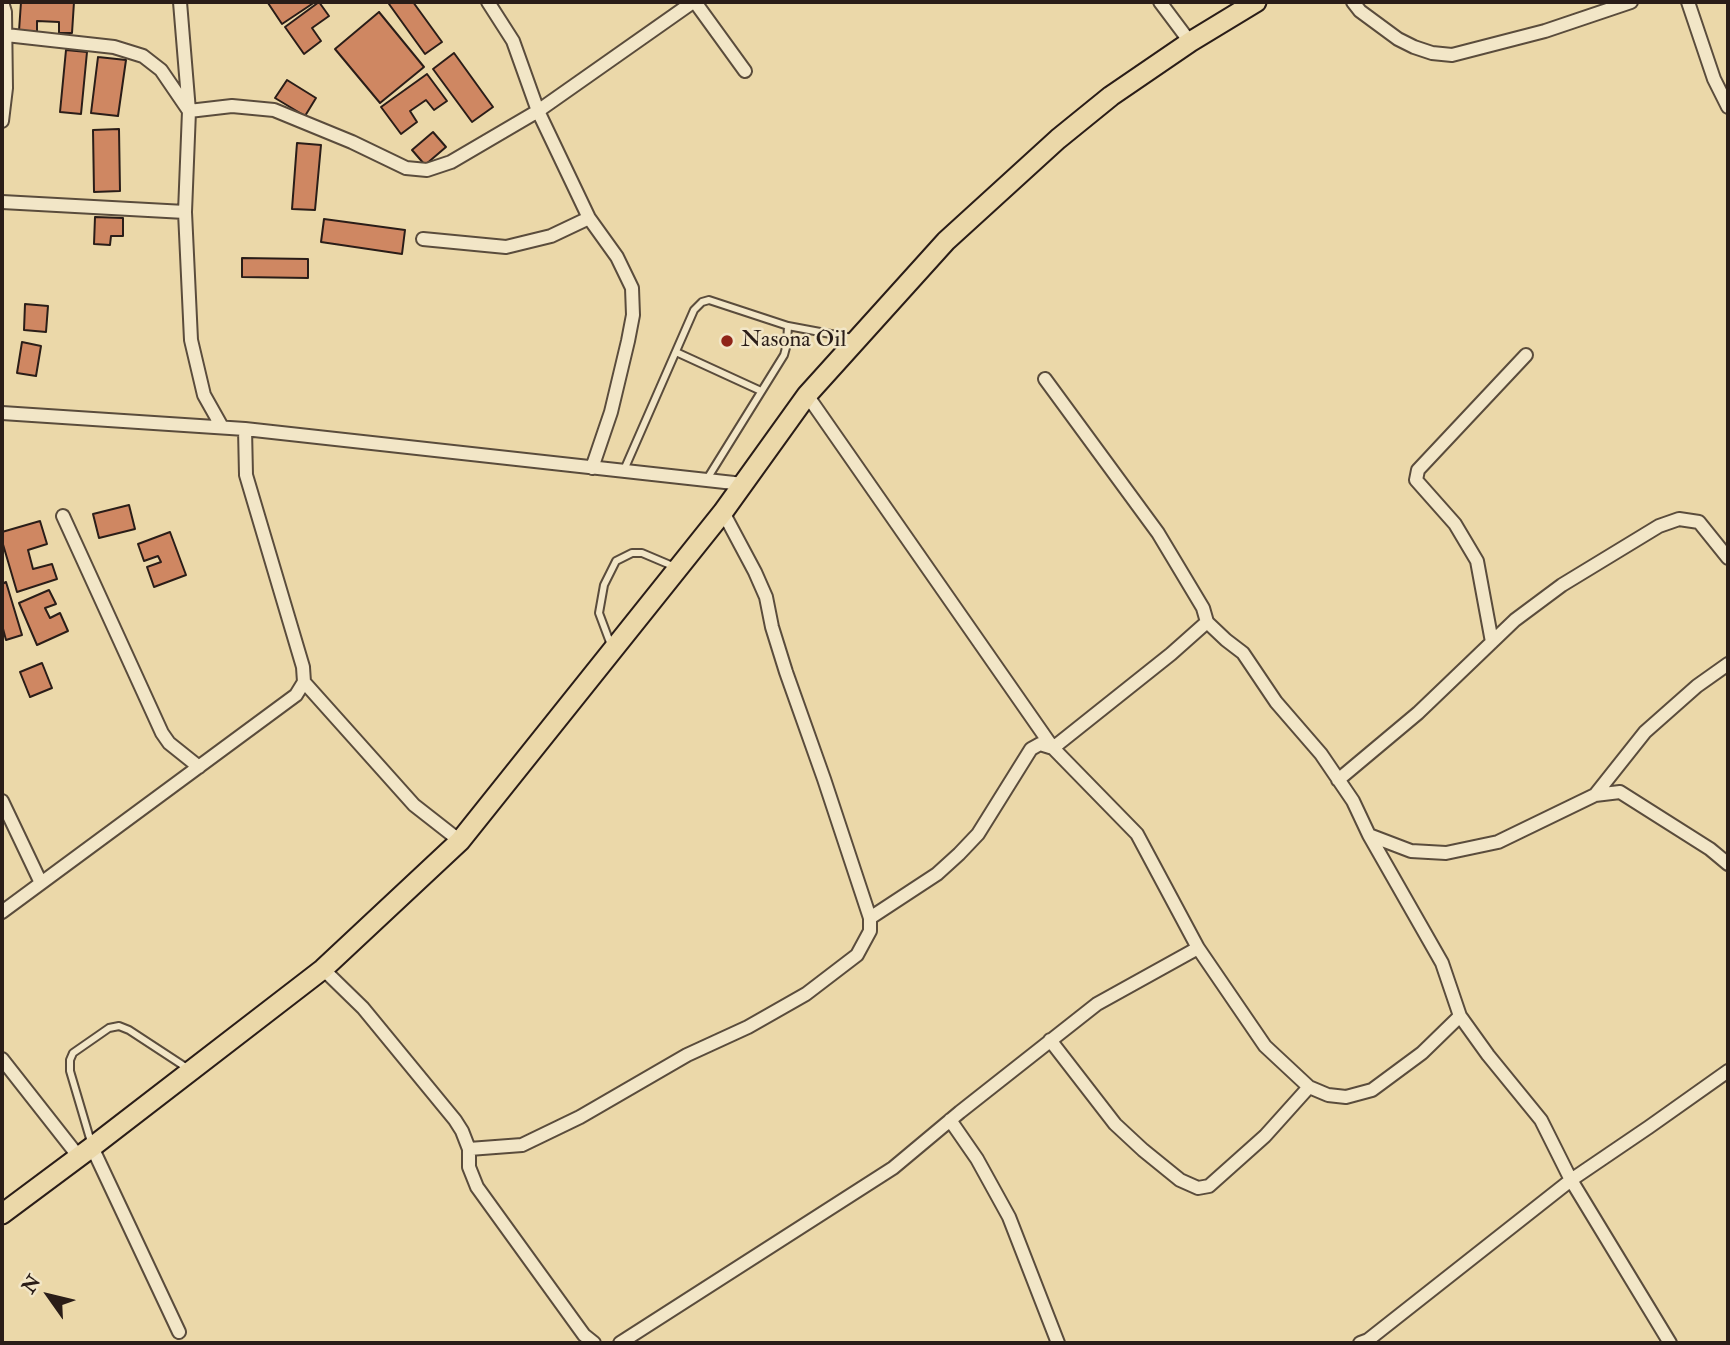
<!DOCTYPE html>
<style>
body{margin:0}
#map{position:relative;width:1730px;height:1345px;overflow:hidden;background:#ebd8a9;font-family:"IM FELL Double Pica",serif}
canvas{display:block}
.frame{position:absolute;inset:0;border:4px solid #2a1d18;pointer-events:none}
.north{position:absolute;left:14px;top:1261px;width:70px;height:70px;-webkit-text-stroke:5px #f2e6c7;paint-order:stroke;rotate:304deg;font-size:19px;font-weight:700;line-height:28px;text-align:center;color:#2a1d18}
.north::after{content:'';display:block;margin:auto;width:24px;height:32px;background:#2a1d18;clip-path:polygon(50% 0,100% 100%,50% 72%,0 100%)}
</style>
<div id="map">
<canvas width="1730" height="1345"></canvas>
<div class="frame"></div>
<div class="north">N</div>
</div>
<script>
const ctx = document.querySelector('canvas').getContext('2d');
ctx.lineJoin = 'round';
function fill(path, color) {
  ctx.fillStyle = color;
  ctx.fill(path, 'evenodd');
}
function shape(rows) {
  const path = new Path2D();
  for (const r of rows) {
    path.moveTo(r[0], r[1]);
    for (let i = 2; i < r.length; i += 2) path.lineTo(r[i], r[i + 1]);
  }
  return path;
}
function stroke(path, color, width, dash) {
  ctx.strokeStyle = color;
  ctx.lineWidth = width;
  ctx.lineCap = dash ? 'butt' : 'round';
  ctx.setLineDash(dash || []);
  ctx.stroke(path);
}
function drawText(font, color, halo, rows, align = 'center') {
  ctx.font = font + ' "IM FELL Double Pica",serif';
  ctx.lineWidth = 5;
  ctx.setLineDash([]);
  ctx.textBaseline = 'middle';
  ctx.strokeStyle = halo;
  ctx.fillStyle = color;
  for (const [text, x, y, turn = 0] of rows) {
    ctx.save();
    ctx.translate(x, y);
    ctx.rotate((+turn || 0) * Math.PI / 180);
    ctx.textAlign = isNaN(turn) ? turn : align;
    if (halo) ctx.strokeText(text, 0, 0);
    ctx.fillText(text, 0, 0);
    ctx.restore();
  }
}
const building = shape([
 [21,2,74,2,72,33,59,33,59,22,37,21,37,32,19,31,21,2],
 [270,2,315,2,282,24,268,3,270,2],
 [319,2,329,16,312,28,321,41,304,54,285,27,319,2],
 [392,2,413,2,442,42,425,54,389,4,392,2],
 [379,12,424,67,380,103,335,49,379,12],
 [66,50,87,52,81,114,60,112,66,50],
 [454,53,493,107,472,122,433,69,454,53],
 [98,57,126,60,118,116,91,113,98,57],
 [427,74,447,101,434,110,426,100,410,111,417,122,401,134,381,107,427,74],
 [287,80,316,98,305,116,275,98,287,80],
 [119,129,120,191,94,192,93,130,119,129],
 [433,132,446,147,425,165,412,150,433,132],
 [297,143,321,145,315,210,292,209,297,143],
 [95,217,123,218,123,236,111,236,110,245,94,244,95,217],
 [324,219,405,230,402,254,321,242,324,219],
 [242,258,308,259,308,278,242,277,242,258],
 [25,304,48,306,46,332,24,330,25,304],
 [22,342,41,346,36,376,17,373,22,342],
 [129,505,135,529,99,538,93,514,129,505],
 [40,521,47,544,28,550,33,569,52,564,57,579,17,592,2,541,2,532,40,521],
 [170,532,186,575,154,587,147,567,161,562,158,556,144,561,138,544,170,532],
 [6,582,22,635,6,640,2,625,2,584,6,582],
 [49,590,56,604,45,608,50,618,60,613,68,631,37,645,19,603,49,590],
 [42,663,52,688,30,697,20,672,42,663]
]);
fill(building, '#cf8762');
stroke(building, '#2a1d18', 2);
const lane = shape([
 [676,352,761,391],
 [624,470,694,310,702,302,709,300,788,326],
 [707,479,784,355,787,344,788,326,852,338],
 [611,645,599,613,604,585,616,561,632,553,642,553,675,567],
 [91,1142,70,1071,70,1060,73,1053,109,1028,119,1026,129,1030,187,1068]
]);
const street = shape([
 [180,2,189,111,185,212,191,340,204,395,222,427],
 [488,2,513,41,538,111,589,218,617,257,632,288,633,315,628,341,611,412,592,468],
 [695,2,745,71],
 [1160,2,1190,42],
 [1353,2,1360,11,1398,39,1414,47,1432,53,1452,55,1545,31,1631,2],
 [1688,2,1714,79,1728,107],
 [6,35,114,47,143,56,161,70,189,111,232,106,274,110,352,142,406,168,427,170,451,162,538,111,693,2],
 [2,121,6,88,5,12,2,2],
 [2,202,185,212],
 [423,239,506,247,551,236,589,218],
 [1045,379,1158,533,1203,608,1207,622],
 [807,395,1053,748,1137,834,1198,948,1265,1046,1309,1087,1328,1095,1346,1097,1372,1090,1422,1053,1460,1016],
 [2,413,245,429,743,484],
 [63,516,162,733,169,743,199,767],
 [1492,642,1477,561,1455,524,1416,480,1418,470,1526,355],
 [304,682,414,805,460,841],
 [1338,780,1418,713,1515,620,1562,585,1659,526,1679,519,1699,522,1728,558],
 [1595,795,1645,732,1697,686,1728,664],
 [2,801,41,883],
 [1369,835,1442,963,1460,1016,1488,1055,1541,1120,1571,1180,1670,1343],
 [2,912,296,695,304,682,303,667,246,475,245,429],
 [870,918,937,874,959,854,978,834,1031,749,1040,744,1053,748,1171,654,1207,622,1226,640,1243,653,1276,702,1321,754,1353,801,1369,835,1411,851,1446,853,1498,842,1595,795,1620,792,1710,849,1728,864],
 [323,969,363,1008,455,1120,462,1131,469,1149,469,1167,477,1187,584,1335,594,1343],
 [1050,1040,1115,1124,1143,1150,1180,1180,1198,1188,1209,1186,1265,1136,1309,1087],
 [2,1059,79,1157],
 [950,1120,977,1159,1009,1217,1058,1343],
 [92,1147,179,1332],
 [469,1149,522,1145,580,1117,687,1055,748,1027,806,994,857,955,870,931,870,918,824,779,786,672,772,627,766,597,755,572,723,512],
 [620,1343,893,1168,960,1112,1097,1004,1198,948],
 [1360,1343,1368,1340,1571,1180,1649,1127,1728,1071]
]);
const primary = shape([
 [2,1214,92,1147,323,969,460,841,723,512,807,395,946,241,1058,139,1111,96,1190,42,1256,2]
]);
stroke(lane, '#5a4c3c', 10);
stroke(street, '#5a4c3c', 16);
stroke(primary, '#2a1d18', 23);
stroke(lane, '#f2e6c7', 6);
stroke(street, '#f2e6c7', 12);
stroke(primary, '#ebd8a9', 19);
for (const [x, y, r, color] of [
 [727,341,7,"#8f2418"]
]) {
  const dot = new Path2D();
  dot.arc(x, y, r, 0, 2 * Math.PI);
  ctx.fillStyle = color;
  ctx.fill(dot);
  stroke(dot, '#f2e6c7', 2.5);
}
drawText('23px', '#2a1d18', '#f2e6c7', [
 ["Nasona Oil",741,341]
], 'left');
</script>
